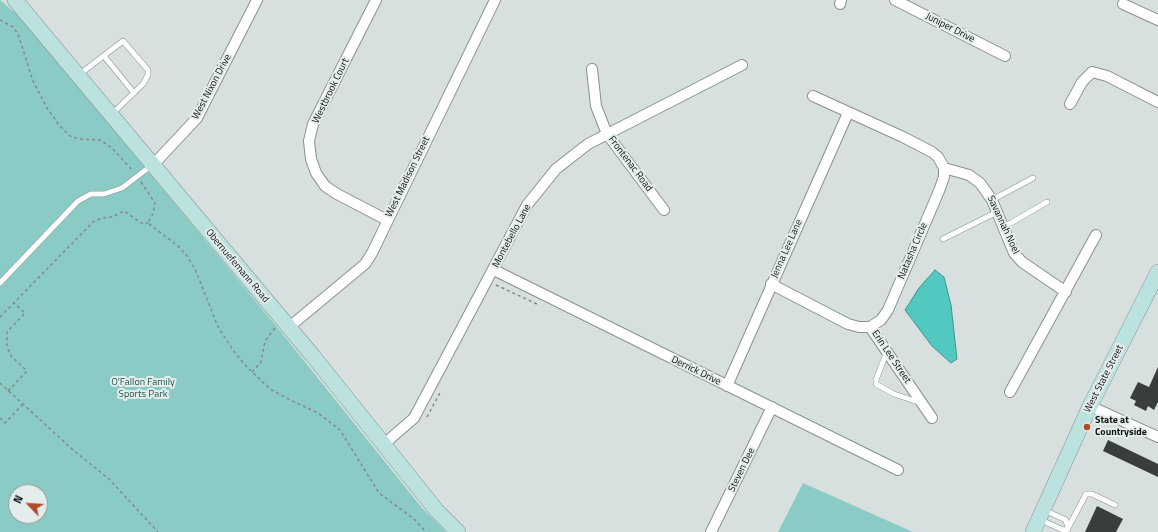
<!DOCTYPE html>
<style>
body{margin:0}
#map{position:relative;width:1158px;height:532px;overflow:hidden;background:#d7e0df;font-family:"Titillium Web",sans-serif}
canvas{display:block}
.north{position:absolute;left:8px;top:484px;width:40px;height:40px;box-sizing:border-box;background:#e4edec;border:1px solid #909696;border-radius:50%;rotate:295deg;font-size:11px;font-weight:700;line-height:16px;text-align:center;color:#111414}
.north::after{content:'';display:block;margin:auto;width:14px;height:18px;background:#b24a28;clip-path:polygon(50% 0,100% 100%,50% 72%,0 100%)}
</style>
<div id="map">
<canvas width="1158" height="532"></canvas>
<div class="north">N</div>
</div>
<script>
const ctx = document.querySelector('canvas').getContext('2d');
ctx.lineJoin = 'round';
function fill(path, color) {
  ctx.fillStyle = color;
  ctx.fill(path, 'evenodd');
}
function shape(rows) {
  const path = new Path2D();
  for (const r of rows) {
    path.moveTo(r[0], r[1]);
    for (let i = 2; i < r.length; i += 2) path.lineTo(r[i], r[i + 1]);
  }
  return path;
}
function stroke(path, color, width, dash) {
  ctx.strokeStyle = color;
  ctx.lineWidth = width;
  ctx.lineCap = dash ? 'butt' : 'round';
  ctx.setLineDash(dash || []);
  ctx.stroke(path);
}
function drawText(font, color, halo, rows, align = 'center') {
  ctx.font = font + ' "Titillium Web",sans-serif';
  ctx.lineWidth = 4;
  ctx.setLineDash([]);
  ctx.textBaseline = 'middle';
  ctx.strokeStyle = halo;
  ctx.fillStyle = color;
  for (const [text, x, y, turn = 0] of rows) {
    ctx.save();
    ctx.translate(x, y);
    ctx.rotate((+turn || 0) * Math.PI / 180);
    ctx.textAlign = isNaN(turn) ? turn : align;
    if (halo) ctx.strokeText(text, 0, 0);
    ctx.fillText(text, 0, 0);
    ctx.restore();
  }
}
fill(shape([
 [0,0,21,18,281,332,422,508,446,532,0,532],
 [16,492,40,492,40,516,16,516],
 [803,483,913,532,778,532]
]), '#8bcbc5');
const water = shape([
 [935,270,944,277,951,305,957,359,951,363,932,346,905,310,919,288,935,270]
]);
fill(water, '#51c9c0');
stroke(water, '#3e938c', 1);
fill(shape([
 [1158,367,1158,402,1154,410,1148,406,1146,411,1134,405,1136,401,1130,398,1138,382,1149,387],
 [1108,440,1158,464,1158,477,1103,451],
 [1097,506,1123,519,1116,532,1085,532]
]), '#373e3d');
const lane = shape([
 [104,56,134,93],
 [80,74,123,41,148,70,148,75,143,84,113,113],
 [992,200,1033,178],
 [1004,227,1047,202],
 [943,239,997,212],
 [0,283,78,201,91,194,104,194,122,188,152,165],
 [887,351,876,380,876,384,894,394,921,403],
 [1041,520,1063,530,1068,529,1066,520,1044,510],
 [1066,532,1086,494,1092,494,1115,505]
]);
const street = shape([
 [376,0,313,124,309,141,311,159,316,173,325,186,337,194,387,220],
 [895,0,1005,56],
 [840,4,841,0],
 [1123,4,1158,20],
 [592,69,596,106,607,134,664,210],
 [813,96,903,137,932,152,938,157,944,168,969,175,980,183,992,200,1014,253,1022,262,1066,292],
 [1070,104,1082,82,1092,72,1107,76,1158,102],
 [153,165,197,118,257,0],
 [494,270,898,470],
 [771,284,848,324,859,327,870,327,881,320,888,310,939,191,944,177,944,168],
 [870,327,932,418],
 [288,328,353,274,365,264,372,253,495,0],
 [727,386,848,113],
 [1010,392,1096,235],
 [1090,406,1158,437],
 [384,444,414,418,527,205,556,169,588,144,742,65],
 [711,532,772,407]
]);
const secondary = shape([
 [15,0,313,356,437,511,458,532],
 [1033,532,1090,406,1158,272]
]);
stroke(lane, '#899190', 6);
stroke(street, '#899190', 12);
stroke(secondary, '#899190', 16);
stroke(shape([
 [0,20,13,27,18,34,33,81,47,108,59,125,70,136,79,139,100,140,112,148,133,171],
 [141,182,155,203,153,214,148,223,178,246,187,256,195,269,218,327,235,353,246,366,270,389,290,400,318,413,340,430,379,493,414,519,426,532],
 [496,285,539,305],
 [0,317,93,222,102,218,112,217,124,211,143,224,148,223],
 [252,372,261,362,265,341,275,328],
 [0,383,73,450,109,479,158,532],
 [8,391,27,371,11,356,7,346,7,332,25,313,14,303],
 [427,417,441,391],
 [0,418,5,423,23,404]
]), '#838989', 1.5, [3, 3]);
stroke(lane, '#fff', 5);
stroke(street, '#fff', 10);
stroke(secondary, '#bce2e0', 15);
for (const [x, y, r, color] of [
 [1087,427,4,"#b24a28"]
]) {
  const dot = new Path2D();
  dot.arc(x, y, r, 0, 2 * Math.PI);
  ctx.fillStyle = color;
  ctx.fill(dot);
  stroke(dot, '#e4edec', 1.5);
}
drawText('10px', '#111414', '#e4edec', [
 ["Juniper Drive",950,28,27],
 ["West Nixon Drive",212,87,-62],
 ["Westbrook Court",331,91,-64],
 ["Frontenac Road",630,164,53],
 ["West Madison Street",408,177,-64],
 ["Savannah Noel",1003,225,65],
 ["Montebello Lane",512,236,-62],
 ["Jenna Lee Lane",787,249,-66],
 ["Natasha Circle",913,251,-67],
 ["Obernuefemann Road",237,266,50],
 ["Erin Lee Street",891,357,56],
 ["Derrick Drive",696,371,26],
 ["West State Street",1104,379,-63],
 ["Steven Dee",742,470,-64]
]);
drawText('10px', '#1e524e', '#e4edec', [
 ["O'Fallon Family",143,383],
 ["Sports Park",143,395]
]);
drawText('bold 10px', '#111414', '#e4edec', [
 ["State at",1095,421],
 ["Countryside",1095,433]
], 'left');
</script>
